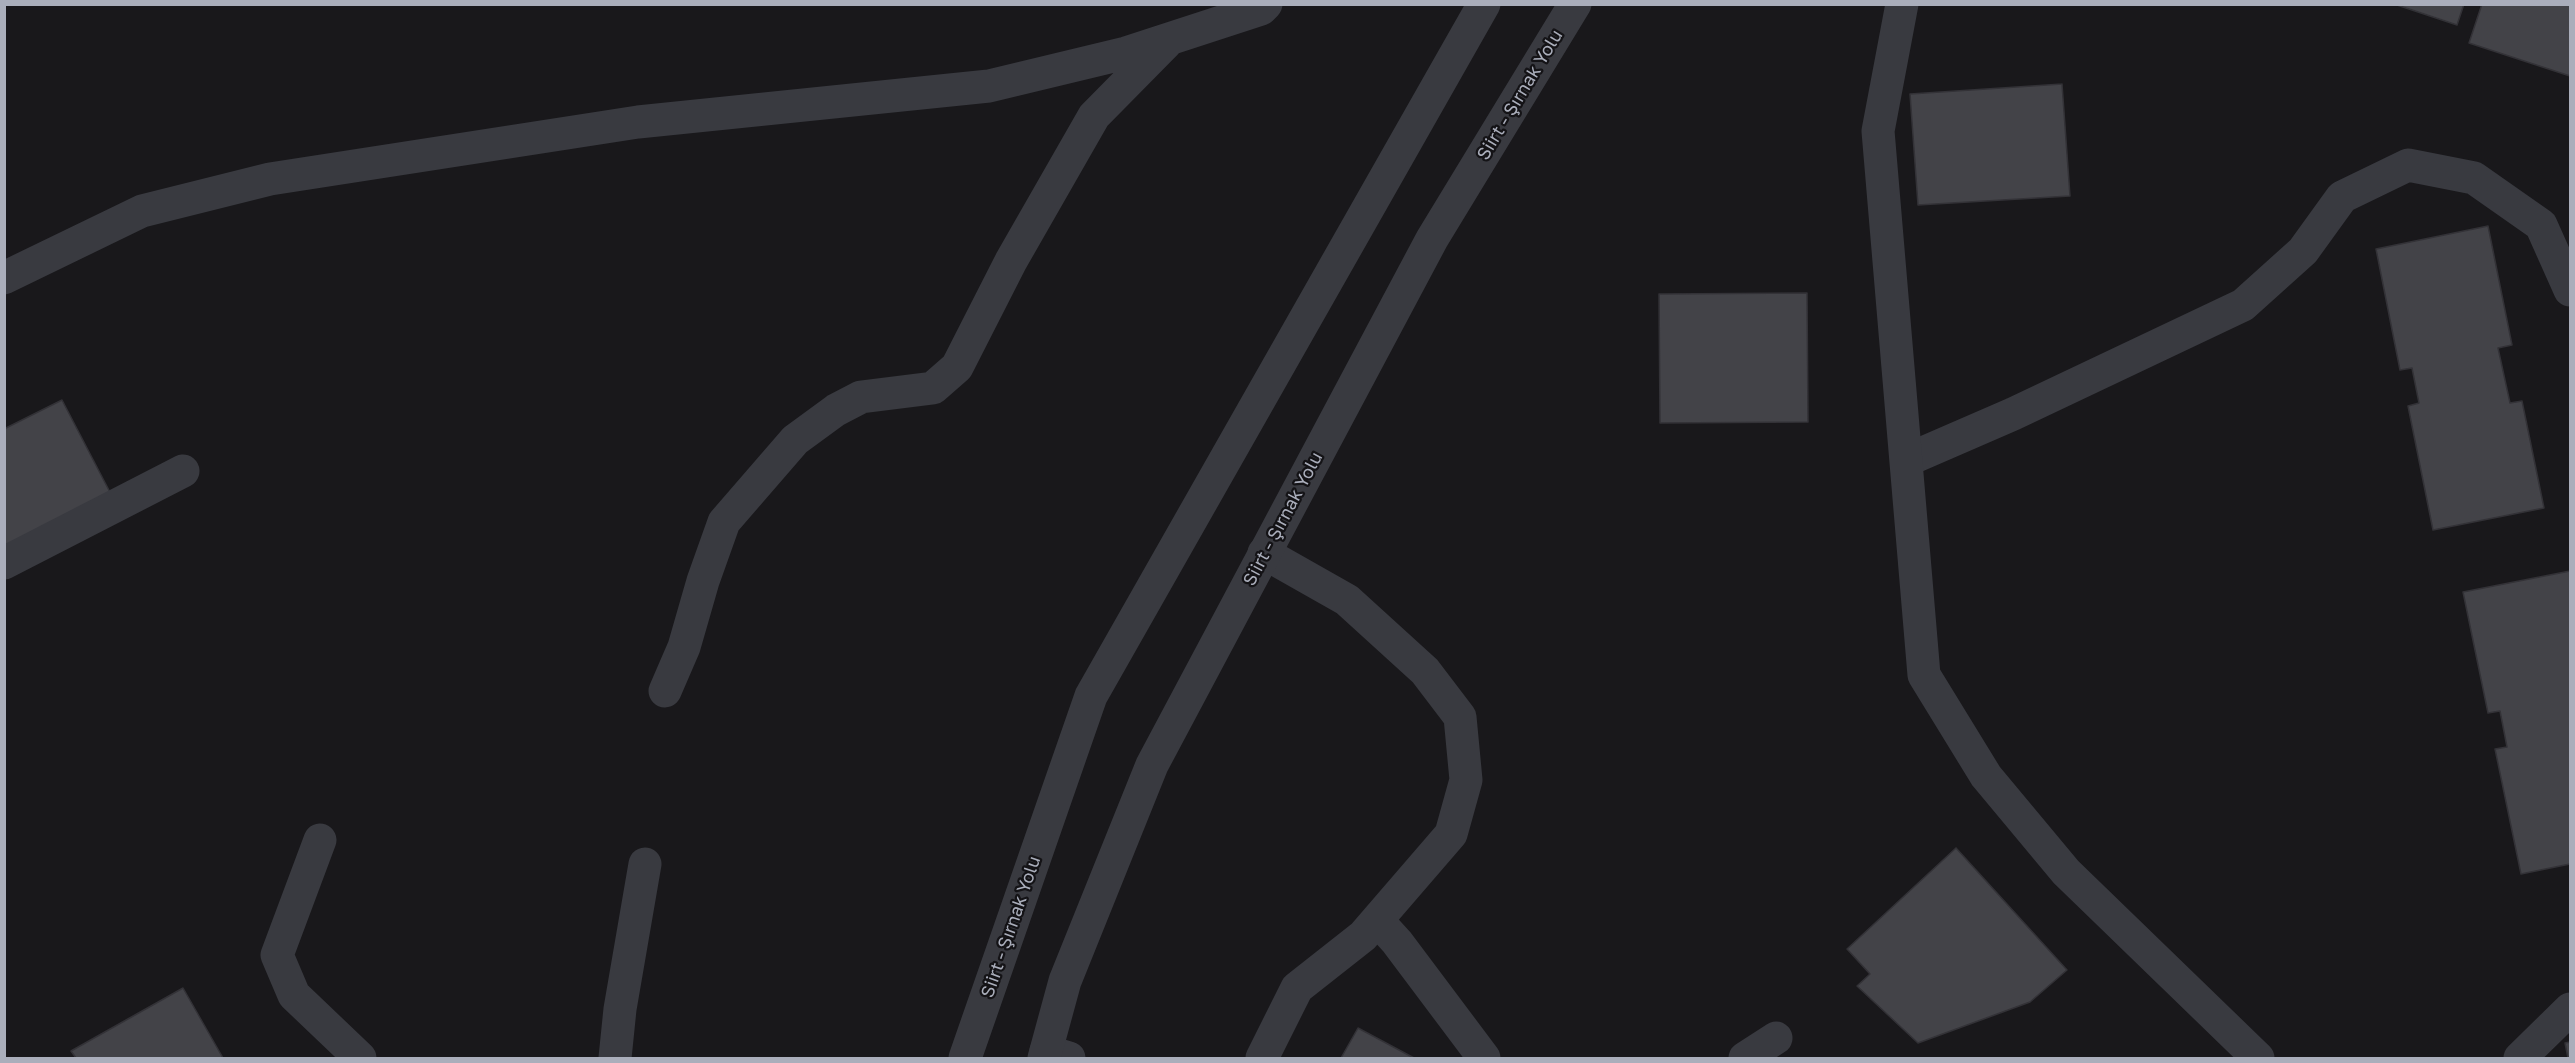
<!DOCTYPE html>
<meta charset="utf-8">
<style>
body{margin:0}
#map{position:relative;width:2575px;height:1063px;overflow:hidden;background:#19181b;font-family:"Golos Text",sans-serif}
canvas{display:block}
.frame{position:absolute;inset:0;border:6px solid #aaaebb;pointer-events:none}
</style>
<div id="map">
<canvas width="2575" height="1063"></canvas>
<div class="frame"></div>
</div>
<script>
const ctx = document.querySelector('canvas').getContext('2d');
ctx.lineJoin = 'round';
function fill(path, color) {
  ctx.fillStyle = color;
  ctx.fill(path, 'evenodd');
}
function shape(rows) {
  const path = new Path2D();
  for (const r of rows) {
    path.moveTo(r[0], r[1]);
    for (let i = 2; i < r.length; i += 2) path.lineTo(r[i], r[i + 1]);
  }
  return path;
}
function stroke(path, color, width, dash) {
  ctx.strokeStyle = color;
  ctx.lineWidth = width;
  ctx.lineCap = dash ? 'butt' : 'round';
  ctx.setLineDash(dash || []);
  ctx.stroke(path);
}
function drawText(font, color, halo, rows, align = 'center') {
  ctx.font = font + ' "Golos Text",sans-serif';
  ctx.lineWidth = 4.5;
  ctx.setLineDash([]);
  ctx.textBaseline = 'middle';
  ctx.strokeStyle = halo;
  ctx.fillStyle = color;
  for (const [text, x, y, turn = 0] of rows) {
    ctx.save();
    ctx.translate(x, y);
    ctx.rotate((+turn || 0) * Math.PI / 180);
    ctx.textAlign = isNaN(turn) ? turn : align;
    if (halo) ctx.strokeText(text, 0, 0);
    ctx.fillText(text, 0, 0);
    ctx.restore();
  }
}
const building = shape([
 [2394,4,2464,4,2457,25,2394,4],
 [2482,4,2570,4,2570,76,2469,43,2482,4],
 [2062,84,2070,196,1918,205,1910,94,2062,84],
 [2488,226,2512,345,2498,348,2510,403,2522,401,2544,508,2433,530,2408,406,2419,403,2412,368,2400,370,2376,249,2488,226],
 [1807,293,1808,422,1660,423,1659,294,1807,293],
 [62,400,113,498,4,554,4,429,62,400],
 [2570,571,2570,864,2521,874,2495,749,2507,747,2500,711,2488,713,2463,592,2570,571],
 [1956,848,2067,970,2030,1002,1918,1043,1857,986,1870,974,1847,949,1956,848],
 [183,988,223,1058,76,1058,71,1051,183,988],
 [1358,1028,1414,1058,1341,1058,1358,1028],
 [2570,1042,2570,1058,2568,1058,2565,1043,2570,1042]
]);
fill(building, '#434348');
stroke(building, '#333237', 1.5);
stroke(shape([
 [4,278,142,211,270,179,638,122,989,86,1126,53,1261,9,1266,4],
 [1907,460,2013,414,2243,305,2303,251,2342,197,2408,165,2474,178,2541,225,2570,290],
 [4,563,183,471],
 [665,691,684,647,703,581,724,522,795,440,836,410,861,397,933,388,957,367,1011,261,1094,116,1166,43],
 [320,840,277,955,294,995,360,1058],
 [1377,920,1397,942,1484,1058],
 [1046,1051,1069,1058],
 [615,1058,620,1009,645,864],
 [1262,1058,1297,988,1363,936,1451,834,1466,780,1460,717,1425,671,1347,600,1264,553],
 [1745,1058,1776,1038],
 [2520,1058,2570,1009]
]), '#393a40', 33);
stroke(shape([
 [1902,4,1878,131,1924,675,1986,776,2066,872,2258,1058],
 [965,1058,1091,696,1484,4],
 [1044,1058,1065,981,1152,765,1432,239,1575,4]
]), '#393a40', 33);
drawText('18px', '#aaaebb', '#141316', [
 ["Siirt - Şırnak Yolu",1520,95,-59],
 ["Siirt - Şırnak Yolu",1283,519,-62],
 ["Siirt - Şırnak Yolu",1011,927,-71]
]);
</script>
